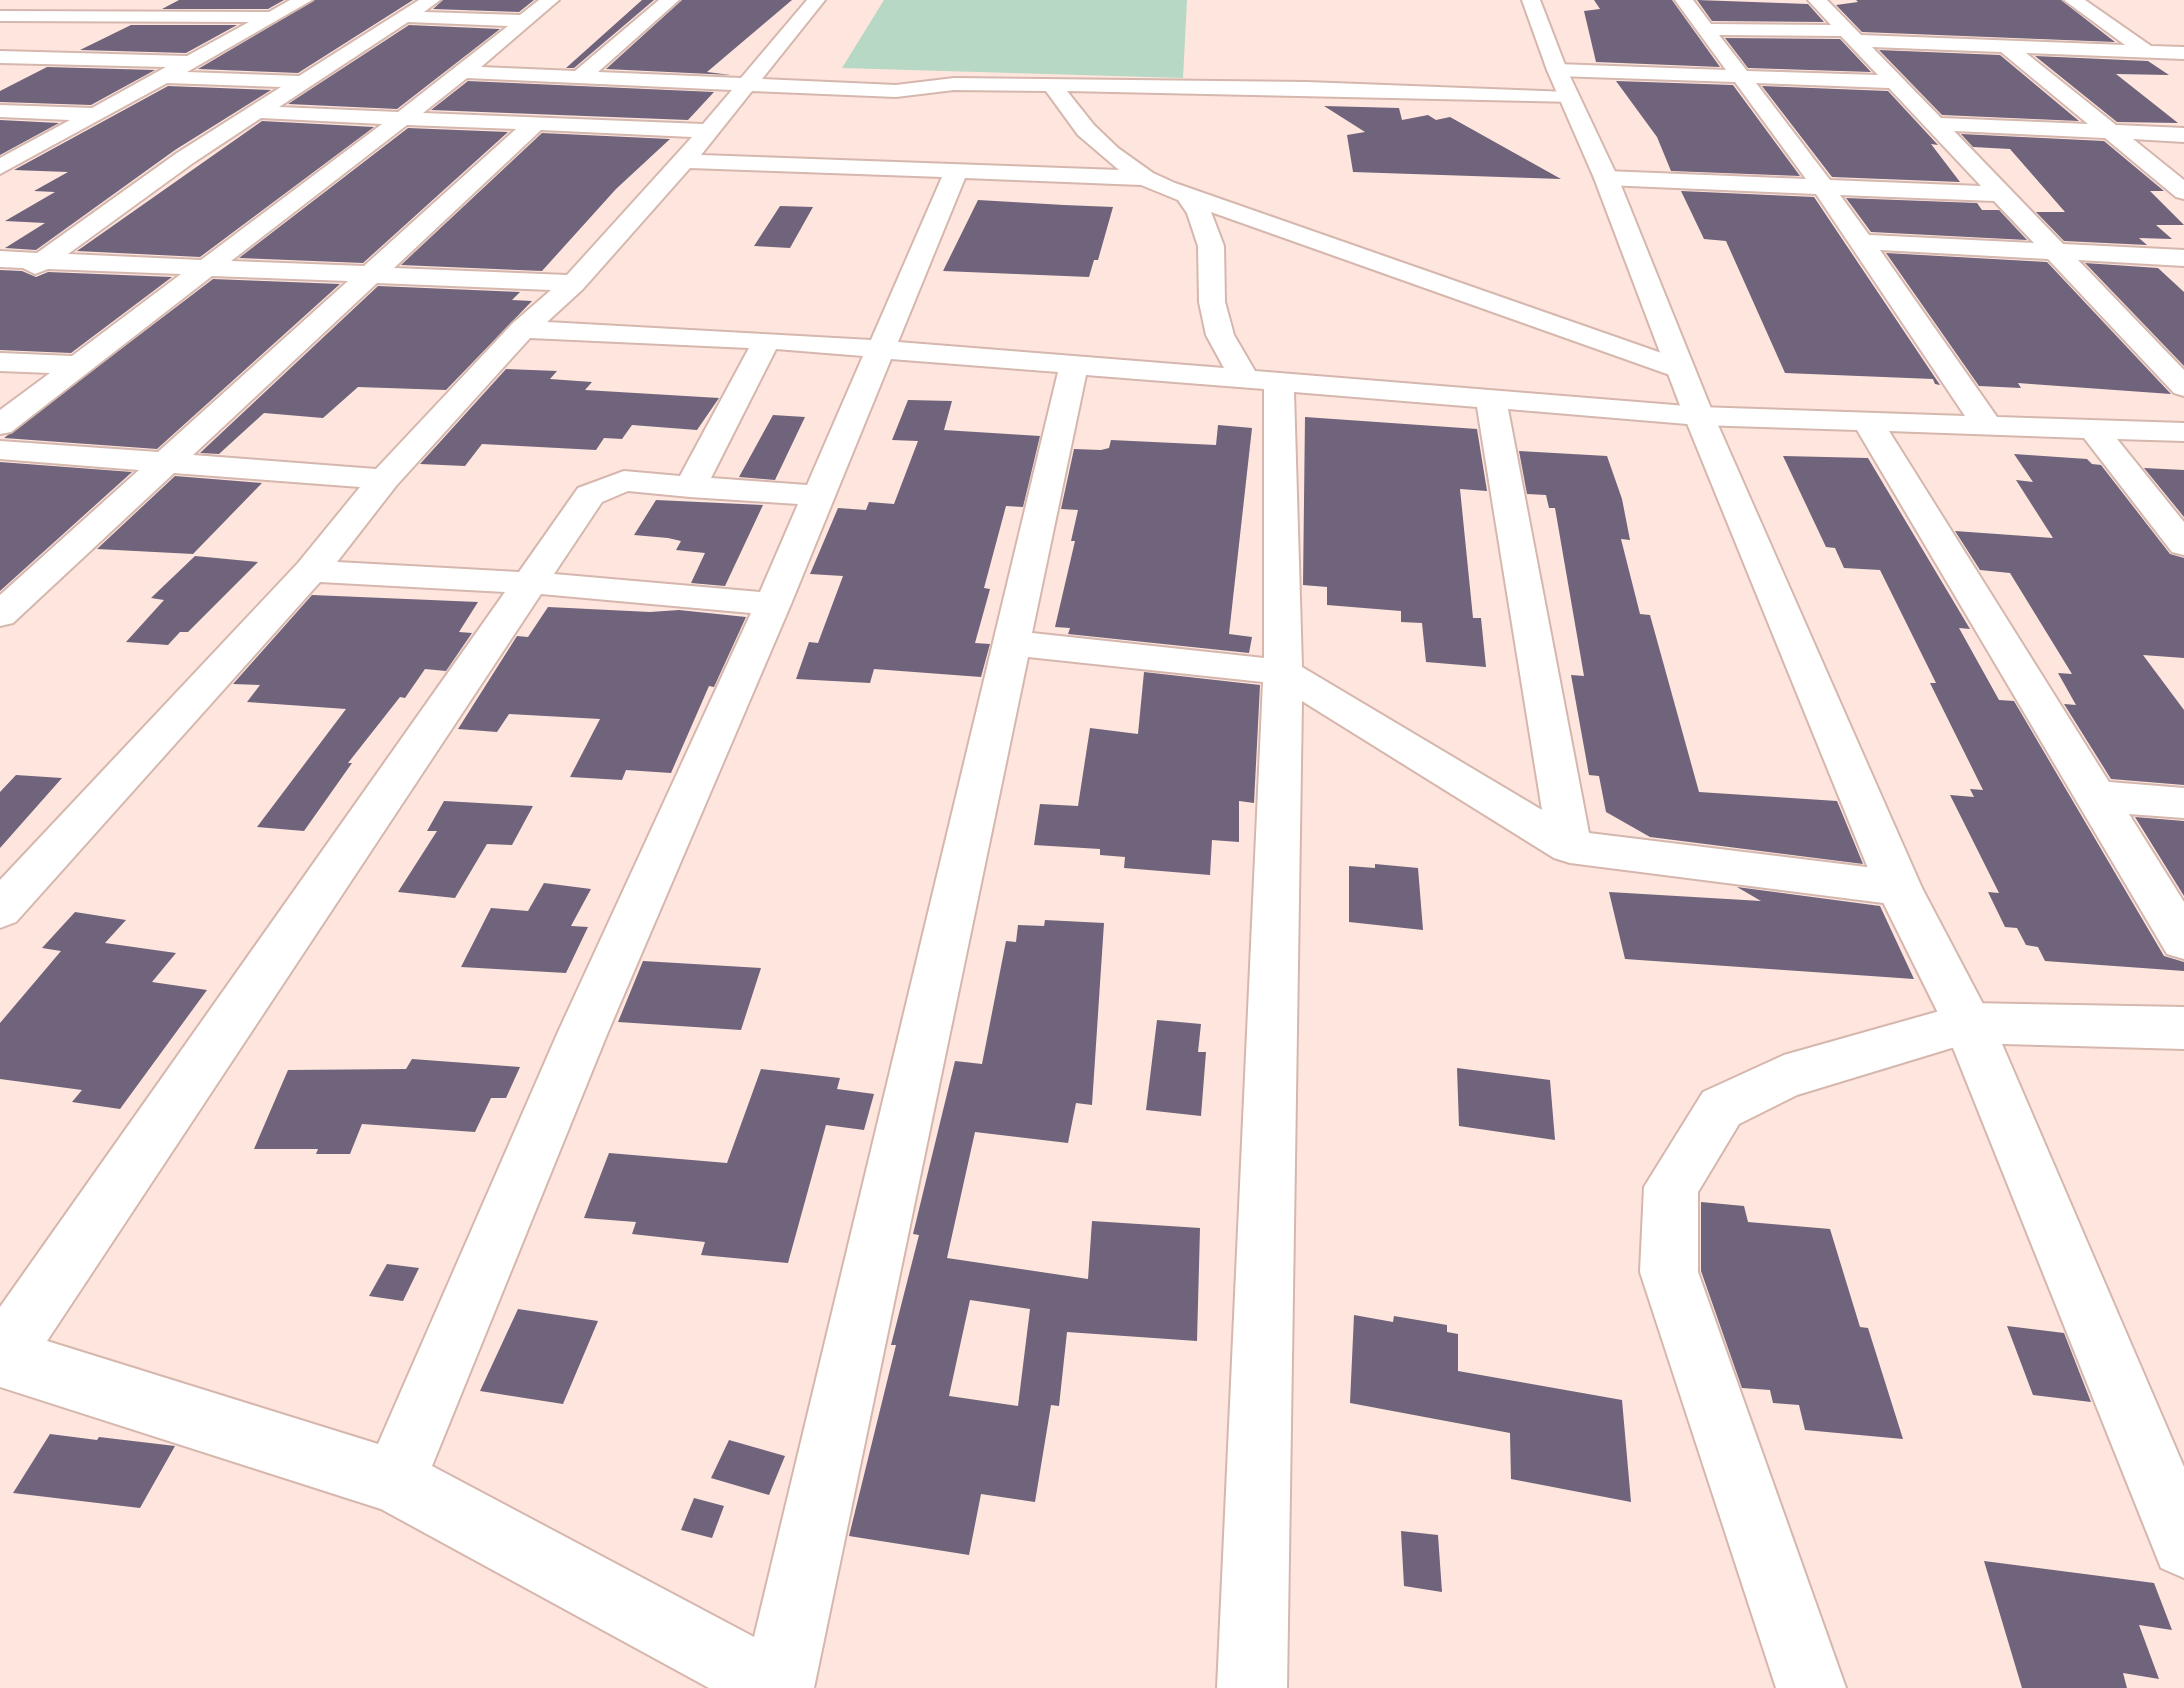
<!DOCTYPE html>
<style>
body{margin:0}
canvas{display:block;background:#fee5dd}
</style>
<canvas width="2184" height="1688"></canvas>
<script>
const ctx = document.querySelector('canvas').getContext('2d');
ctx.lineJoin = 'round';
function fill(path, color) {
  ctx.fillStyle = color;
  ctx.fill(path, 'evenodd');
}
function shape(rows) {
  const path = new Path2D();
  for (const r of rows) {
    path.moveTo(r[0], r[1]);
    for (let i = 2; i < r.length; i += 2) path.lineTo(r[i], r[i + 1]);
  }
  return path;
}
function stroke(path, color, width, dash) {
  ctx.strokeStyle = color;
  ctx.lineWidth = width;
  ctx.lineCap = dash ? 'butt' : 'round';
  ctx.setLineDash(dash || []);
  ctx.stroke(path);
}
fill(shape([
 [884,0,1187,0,1183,78,842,68]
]), '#b7d8c4');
fill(shape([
 [179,0,284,0,268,9,162,9],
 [315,0,413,0,298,73,198,69],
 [443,0,534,0,519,12,433,9],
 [642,0,654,0,574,68,566,68],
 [682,0,792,0,707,72,731,75,606,69],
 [1594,0,1672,0,1720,67,1596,62,1584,11,1600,9],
 [1697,0,1808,4,1824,22,1712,21],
 [1856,0,2061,0,2115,42,1862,32,1836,5,1858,2],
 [131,25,237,25,186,53,80,50],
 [409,25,500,29,397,109,288,104],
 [1725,38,1840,39,1871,72,1748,68],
 [1879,50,2000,55,2079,121,1942,115],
 [2035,56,2148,61,2169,75,2116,74,2178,123,2117,122],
 [47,67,155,70,91,105,0,102,0,91],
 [468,81,714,92,688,120,431,110],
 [1616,81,1733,85,1800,176,1671,171,1657,137],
 [168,86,271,90,175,150,36,250,5,248,45,223,5,221,55,192,34,191,68,172,14,170],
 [1762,86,1888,91,1938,145,1931,144,1960,182,1832,177],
 [1324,106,1399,108,1402,120,1428,115,1436,120,1450,117,1561,179,1353,172,1347,135,1365,132],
 [0,120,59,123,0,155],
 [262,121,374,127,200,257,77,251],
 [408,128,508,132,363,263,239,258],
 [542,133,670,139,616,189,542,271,401,265],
 [1961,134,2104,141,2164,191,2150,191,2184,225,2156,225,2172,239,2139,238,2147,245,2064,241,2036,212,2065,212,2010,149,1973,147],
 [1681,191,1814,197,1940,385,1935,384,1933,379,1785,373,1726,241,1704,239],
 [1846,198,1977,203,1982,210,1999,210,2027,240,1871,232],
 [978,200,1064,205,1113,207,1098,260,1094,260,1089,277,943,271],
 [780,206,813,207,790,248,754,246],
 [1886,253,2047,262,2171,394,2031,384,2018,383,2021,388,1979,386],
 [2085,263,2158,268,2184,292,2184,366],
 [0,270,22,271,36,277,48,272,172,277,71,353,0,350],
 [213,279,340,284,157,449,4,438],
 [378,286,520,292,512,300,532,301,446,390,358,387,323,418,264,413,219,454,200,453],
 [506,369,557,371,550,379,592,382,585,390,719,398,697,430,632,425,622,439,604,438,596,450,482,444,465,466,420,464],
 [908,400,952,401,944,430,1040,436,1023,507,1006,506,984,588,990,589,975,643,990,644,981,677,874,669,870,683,796,679,809,642,818,643,843,576,810,574,838,508,866,510,869,502,894,504,918,441,892,440],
 [773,415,805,417,775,480,739,477],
 [1305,417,1477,429,1487,491,1460,489,1473,618,1481,618,1486,667,1426,662,1422,623,1401,622,1401,611,1327,605,1327,587,1303,585],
 [1218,425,1252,428,1229,634,1252,637,1249,653,1068,634,1070,628,1055,627,1075,541,1071,541,1078,510,1061,509,1074,449,1101,450,1109,448,1111,440,1216,445],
 [1519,451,1607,456,1622,499,1630,540,1621,539,1640,614,1650,615,1699,792,1837,801,1863,864,1650,837,1606,812,1599,776,1589,775,1571,675,1584,676,1555,508,1549,508,1546,495,1527,494],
 [2014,454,2087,459,2092,464,2101,465,2170,554,2184,558,2184,658,2143,655,2184,710,2184,785,2111,779,2064,704,2076,705,2058,673,2072,674,2010,573,1980,570,1955,531,2053,538,2016,480,2033,482],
 [1783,456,1868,458,1970,629,1959,628,1999,700,2014,701,2164,956,2184,962,2184,971,2045,961,2038,947,2026,945,2017,928,2005,927,1988,892,1999,893,1950,795,1974,797,1970,789,1983,790,1930,683,1936,683,1880,570,1844,568,1835,548,1826,547],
 [0,462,132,472,0,591],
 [2144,468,2184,470,2184,517],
 [175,476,262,483,193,554,97,549],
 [656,500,763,505,725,586,691,583,705,553,676,550,681,541,668,538,634,535],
 [195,556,258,562,188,632,180,632,168,645,126,642,164,600,151,598],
 [312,595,478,602,459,632,472,633,446,671,425,669,405,698,400,697,348,763,352,763,304,831,257,827,346,709,247,702,260,685,233,684],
 [548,607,650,612,679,610,746,617,714,687,709,686,671,773,626,770,622,780,570,777,600,719,509,714,497,732,458,729,517,636,528,637],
 [1144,672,1260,685,1254,803,1239,801,1239,842,1212,840,1210,875,1124,868,1125,857,1100,855,1100,849,1034,845,1040,804,1078,806,1090,728,1138,734],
 [16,775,62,778,0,848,0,792],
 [444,801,533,806,512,845,487,844,455,898,398,892,437,831,427,831],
 [2135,817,2184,821,2184,896],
 [1375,864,1418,868,1423,930,1349,922,1349,866,1375,868],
 [544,883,591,889,571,926,588,927,566,973,461,967,491,908,528,911],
 [1737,887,1880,906,1914,979,1625,959,1609,892,1761,901],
 [75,912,126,920,105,943,176,953,152,982,207,990,120,1109,72,1102,82,1090,0,1079,0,1023,61,951,42,948],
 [1045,920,1104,923,1092,1105,1076,1103,1068,1143,975,1132,947,1258,1088,1279,1092,1221,1200,1228,1197,1341,1067,1332,1059,1406,1051,1405,1035,1502,981,1494,969,1555,849,1536,896,1345,891,1345,919,1235,913,1234,955,1061,982,1064,1006,941,1016,942,1018,925,1044,926],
 [970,1300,1030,1309,1018,1406,949,1396],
 [643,961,761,968,741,1030,618,1022],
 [1157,1020,1201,1024,1198,1052,1206,1052,1201,1116,1146,1110],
 [412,1059,520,1067,506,1098,491,1098,475,1132,362,1124,350,1154,316,1154,318,1149,254,1149,288,1070,406,1069],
 [1457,1068,1550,1080,1555,1140,1459,1126],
 [761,1069,840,1078,837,1089,874,1094,864,1130,826,1125,788,1263,701,1255,705,1242,632,1234,636,1222,584,1218,609,1153,727,1163],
 [1701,1202,1744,1206,1748,1222,1830,1229,1860,1327,1868,1328,1903,1439,1805,1430,1799,1405,1773,1403,1770,1390,1742,1388,1701,1271],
 [387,1264,419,1268,403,1301,369,1296],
 [518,1309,598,1321,563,1404,480,1391],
 [1354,1315,1393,1322,1394,1316,1447,1325,1447,1332,1458,1334,1458,1371,1622,1400,1631,1502,1511,1479,1510,1433,1350,1403],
 [2007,1326,2064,1333,2091,1402,2033,1395],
 [50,1434,97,1440,99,1437,175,1446,140,1508,13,1493],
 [729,1440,785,1456,769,1495,711,1478],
 [694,1498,724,1506,712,1538,681,1530],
 [1401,1531,1438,1535,1442,1592,1404,1586],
 [1984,1561,2154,1583,2172,1630,2139,1625,2159,1679,2123,1673,2127,1688,2022,1688]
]), '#6f647b');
const street = shape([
 [290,0,312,0,187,72,299,76,419,0,440,0,424,12,520,15,539,0,559,0,481,67,575,71,659,0,679,0,598,72,741,78,807,0,825,0,762,79,896,85,954,78,1307,82,1569,92,1579,98,1576,102,1067,91,1094,125,1118,148,1153,173,1175,183,1690,363,1695,369,1690,375,1670,375,1211,212,1224,246,1225,302,1234,335,1255,371,1699,407,1965,416,1816,194,1606,185,1594,178,1606,171,1806,179,1735,82,1557,76,1547,70,1557,64,1726,70,1675,0,1693,0,1711,24,1831,25,1808,0,1827,0,1861,35,2125,45,2064,0,2085,0,2151,46,2184,47,2184,59,2026,53,2116,125,2184,128,2184,142,2133,139,2184,180,2184,199,2176,197,2105,138,1954,131,2063,244,2184,250,2184,266,2078,260,2184,370,2184,396,2174,393,2048,259,1880,250,1997,417,2184,423,2184,441,2117,439,2184,522,2184,555,2172,552,2084,438,1889,431,2109,782,2184,788,2184,818,2129,814,2184,902,2184,959,2167,954,1857,430,1699,425,1508,409,1589,833,1899,871,1915,876,1922,888,1915,900,1899,905,1570,863,1554,858,1302,701,1287,1688,1217,1688,1263,682,1028,657,814,1688,709,1688,381,1509,0,1387,0,1307,505,592,320,582,16,922,0,928,0,880,298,563,360,487,174,473,13,623,0,626,0,595,139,470,0,459,0,441,158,452,348,281,212,276,11,432,0,434,0,410,50,373,0,371,0,353,72,356,181,274,48,269,35,274,23,268,0,267,0,251,37,253,177,153,281,87,167,83,0,174,0,158,70,120,0,117,0,105,92,108,166,67,0,63,0,51,187,56,249,22,0,21,0,11,269,12,290,0],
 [408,22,508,26,398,112,279,107,408,22],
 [1719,35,1841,36,1878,75,1747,71,1719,35],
 [1872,47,2001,52,2088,124,1941,118,1872,47],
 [467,78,732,90,703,124,423,113,467,78],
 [1756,83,1889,88,1981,186,1830,180,1756,83],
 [954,90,1046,91,1078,135,1119,170,701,155,752,91,896,97,954,90],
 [261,118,382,124,201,260,68,254,193,163,261,118],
 [407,125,516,129,364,266,231,261,407,125],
 [541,130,692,137,567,275,394,268,541,130],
 [690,168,942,177,871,340,547,322,583,289,690,168],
 [965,178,1141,185,1178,200,1187,213,1198,246,1199,302,1206,335,1224,368,898,342,965,178],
 [1840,195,1994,201,2034,243,1869,235,1840,195],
 [377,283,551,290,513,323,376,469,193,455,377,283],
 [530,338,749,348,680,476,624,471,578,488,519,572,337,562,396,486,530,338],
 [776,349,863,356,807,485,711,478,776,349],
 [891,359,1058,372,754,1637,432,1466,608,1032,791,604,891,359],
 [1086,375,1264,389,1264,658,1032,633,1086,375],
 [1294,392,1477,407,1542,810,1302,667,1294,392],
 [628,491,690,497,798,504,760,592,554,574,602,502,628,491],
 [541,594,751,613,558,1032,378,1444,47,1341,541,594],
 [1968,1003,2184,1007,2184,1049,1968,1043,1797,1095,1739,1124,1698,1192,1698,1272,1846,1688,1776,1688,1640,1272,1644,1187,1703,1092,1784,1055,1968,1003]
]);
const secondary = shape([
 [1522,0,1540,0,1567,70,1618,178,1714,416,1922,888,1993,1023,2184,1467,2184,1578,2161,1568,1943,1023,1876,888,1684,416,1594,178,1547,70,1522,0]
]);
stroke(street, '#d5b7ad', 4);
stroke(secondary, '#d5b7ad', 4);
fill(street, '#fff');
fill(secondary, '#fff');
</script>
